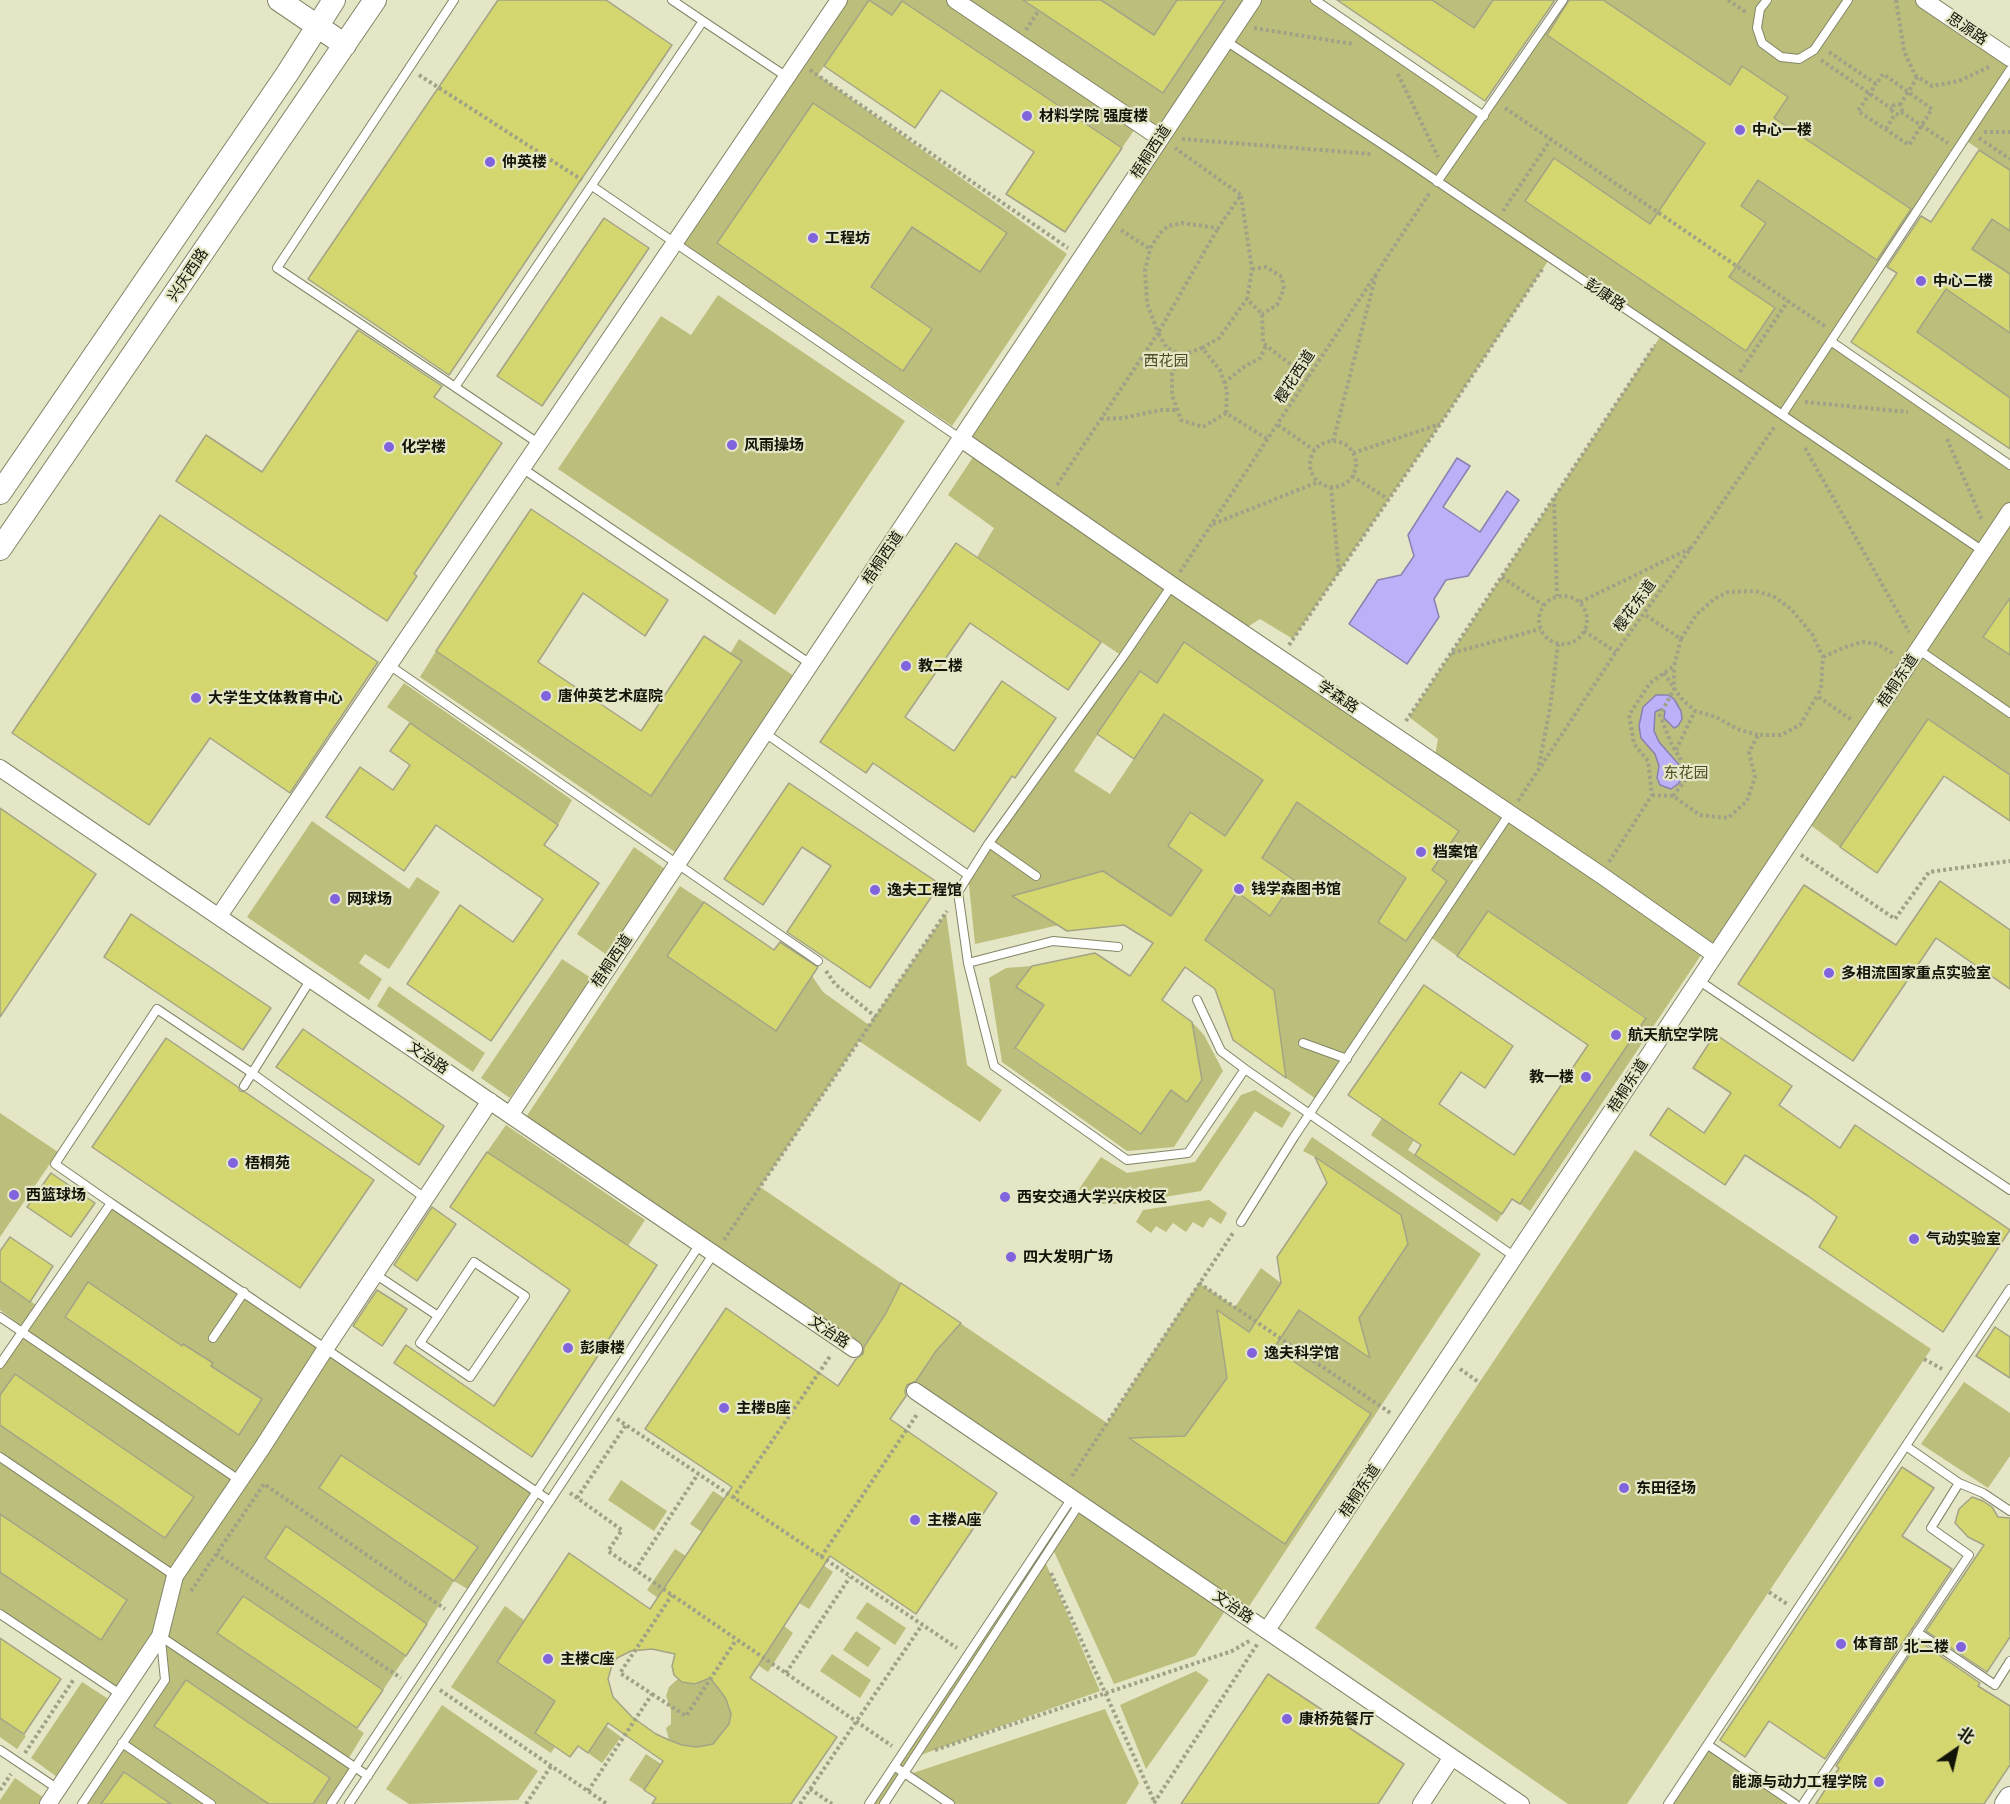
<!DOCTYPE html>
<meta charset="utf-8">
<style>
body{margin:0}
#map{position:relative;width:2010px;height:1804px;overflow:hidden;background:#e4e6c6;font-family:Quicksand,"Noto Sans SC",sans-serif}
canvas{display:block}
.north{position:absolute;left:1926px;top:1720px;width:60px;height:60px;-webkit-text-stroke:4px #e4e6c6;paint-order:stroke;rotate:34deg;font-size:16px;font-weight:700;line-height:24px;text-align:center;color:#131408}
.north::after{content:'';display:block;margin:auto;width:21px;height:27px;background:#131408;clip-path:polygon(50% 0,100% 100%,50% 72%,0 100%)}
</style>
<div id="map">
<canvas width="2010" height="1804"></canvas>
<div class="north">北</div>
</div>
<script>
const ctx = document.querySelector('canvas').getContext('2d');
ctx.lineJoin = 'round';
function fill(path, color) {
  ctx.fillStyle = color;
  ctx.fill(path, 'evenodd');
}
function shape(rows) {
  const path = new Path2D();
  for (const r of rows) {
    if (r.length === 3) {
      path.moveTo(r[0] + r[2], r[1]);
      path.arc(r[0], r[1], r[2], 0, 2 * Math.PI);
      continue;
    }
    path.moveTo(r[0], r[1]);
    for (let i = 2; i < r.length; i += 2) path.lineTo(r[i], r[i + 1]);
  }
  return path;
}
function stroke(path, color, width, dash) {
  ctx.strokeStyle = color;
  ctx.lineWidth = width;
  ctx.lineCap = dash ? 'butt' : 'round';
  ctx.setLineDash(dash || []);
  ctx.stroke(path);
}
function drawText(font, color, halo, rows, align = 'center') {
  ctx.font = font + ' Quicksand,"Noto Sans SC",sans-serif';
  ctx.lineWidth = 4.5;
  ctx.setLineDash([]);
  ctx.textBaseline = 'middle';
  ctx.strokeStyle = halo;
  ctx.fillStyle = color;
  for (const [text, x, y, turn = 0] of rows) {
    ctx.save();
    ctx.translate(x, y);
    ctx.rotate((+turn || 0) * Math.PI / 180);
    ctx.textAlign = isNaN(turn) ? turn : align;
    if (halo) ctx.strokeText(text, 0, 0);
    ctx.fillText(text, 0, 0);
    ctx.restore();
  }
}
fill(shape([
 [839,0,869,0,818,75,1067,254,952,426,678,241],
 [870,0,1023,0,1163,92,1225,0,1251,0,1156,134,1139,123,1122,148,902,2,892,15],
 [1101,0,1177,0,1154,35],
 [1253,0,1315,0,1484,116,1563,0,1923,0,2010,58,2010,170,1965,140,1832,342,2010,465,2010,598,1983,637,2010,655,2010,775,1928,719,1840,847,1805,821,1715,955,1705,949,1530,1211,1520,1204,1646,1017,1488,911,1457,956,1429,936,1319,1101,1286,1078,1281,1041,1205,940,1237,892,1271,916,1293,880,1262,858,1297,802,1406,878,1378,922,1406,941,1447,881,1432,870,1458,831,1184,642,1157,683,1139,671,1074,771,1110,794,1164,714,1263,780,1225,836,1189,812,1168,846,1202,870,1171,916,1103,871,1013,896,1059,925,975,944,968,875,1122,656,977,557,994,528,948,495,977,451,961,439],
 [1550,258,1662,334,1409,717,1438,739,1434,761,1241,631,1260,619,1293,639,1441,423],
 [1432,0,1493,0,1474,28],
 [1992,219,2010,231,2010,398,1917,332],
 [718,295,905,421,775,615,558,469,661,316,691,335],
 [739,639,794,676,675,852,420,677,436,651,651,796,742,662,730,654],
 [404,683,572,800,558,825,387,707],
 [312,821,409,889,417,877,440,892,389,969,365,954,359,963,382,979,369,1000,247,917],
 [634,847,665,869,607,955,577,934],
 [680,886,704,902,667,956,776,1030,812,976,823,992,869,1025,946,913,967,1065,1002,1090,980,1122,859,1041,760,1187,1107,1423,1199,1283,1235,1307,1261,1268,1281,1283,1249,1332,1217,1311,1227,1378,1185,1436,1285,1543,1274,1348,1299,1310,1369,1357,1359,1318,1408,1244,1401,1215,1315,1157,1303,1151,1312,1137,1481,1254,1244,1614,1229,1605,1195,1656,1114,1684,1052,1547,1044,1559,1100,1691,915,1757,904,1776,1105,1709,1139,1783,1126,1804,945,1804,903,1776,884,1804,869,1804,1072,1498,522,1123],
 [562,959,591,978,510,1098,481,1078],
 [1032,966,1016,987,1080,1030,1033,1021,1015,1049,1141,1134,1160,1106,1132,1063,1187,1101,1202,1080,1192,1022,1204,1035,1223,1071,1174,1147,1127,1151,1002,1062,989,978,1006,968],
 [389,986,485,1053,473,1072,377,1006],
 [1255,1090,1291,1113,1282,1128,1255,1111,1201,1191,1121,1204,1102,1204,1079,1189,1101,1157,1127,1173,1195,1162,1241,1095],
 [0,1113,58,1152,0,1237],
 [1382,1118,1414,1140,1408,1150,1502,1214,1497,1222,1371,1135],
 [506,1125,645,1220,628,1246,487,1152],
 [1635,1150,1931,1349,1627,1804,1568,1804,1315,1628],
 [1209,1200,1227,1213,1221,1224,1210,1217,1203,1228,1193,1222,1186,1232,1173,1223,1166,1232,1156,1226,1151,1233,1136,1222,1143,1210],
 [111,1203,536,1492,471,1591,454,1581,427,1624,286,1527,265,1558,406,1656,383,1690,243,1596,218,1633,364,1733,347,1761,355,1767,331,1804,80,1804,165,1680,160,1637,120,1694,0,1614,0,1364,25,1328,0,1310,0,1280,39,1307],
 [341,1455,478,1547,454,1580,319,1488],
 [1964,1382,2010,1413,2010,1456,1988,1488,1921,1444],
 [621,1480,667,1511,654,1531,608,1500],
 [713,1491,746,1512,702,1532,690,1524],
 [675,1549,686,1556,658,1598,647,1590],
 [805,1552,833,1572,809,1609,799,1603],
 [867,1602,906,1628,895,1645,856,1618],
 [505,1606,524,1620,497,1662,555,1701,535,1733,555,1747,551,1753,451,1687],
 [784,1626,793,1633,768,1672,758,1665],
 [856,1631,881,1648,868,1667,843,1650],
 [832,1654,871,1680,860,1698,820,1671],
 [1196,1671,1209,1680,1146,1769,1120,1705],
 [705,1676,714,1682,726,1699,731,1714,729,1724,713,1744,697,1747,682,1745,669,1740,666,1728,671,1724,671,1710,666,1696,669,1687,679,1678,684,1682,696,1685],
 [82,1682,110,1700,57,1777,31,1758],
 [442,1705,538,1771,518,1800,409,1804,386,1789],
 [0,1718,26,1736,17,1749,0,1737],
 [606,1726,621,1737,602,1763,588,1753],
 [1708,1745,1795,1804,1668,1804],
 [646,1754,661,1764,644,1790,629,1780],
 [15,1778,44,1798,40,1804,0,1804,0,1800]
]), '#bcbe7c');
const water = shape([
 [1457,458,1470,466,1443,507,1480,532,1507,491,1519,500,1468,576,1446,580,1434,599,1439,617,1407,664,1349,624,1378,580,1401,575,1414,556,1408,535,1457,458],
 [1656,695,1668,695,1674,699,1681,711,1682,719,1678,726,1674,728,1664,718,1665,711,1661,709,1655,712,1654,731,1659,742,1682,768,1683,778,1678,784,1671,789,1660,785,1657,778,1659,766,1655,754,1641,738,1639,726,1643,707,1656,695]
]);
fill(water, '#bcb0f8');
stroke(water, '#8981b0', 1.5);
const building = shape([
 [498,0,606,0,672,45,449,375,308,279,498,0],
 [869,0,892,15,902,1,1122,148,1065,232,1006,194,1034,152,941,90,915,128,824,66,869,0],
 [1023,0,1101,0,1154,35,1177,0,1225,0,1163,93,1023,0],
 [1337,0,1432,0,1474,28,1493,0,1555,0,1485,101,1337,0],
 [1569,0,1603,0,1730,85,1742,66,1788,97,1774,118,1911,209,1877,260,1758,180,1741,206,1766,223,1729,277,1775,308,1746,351,1525,201,1554,158,1650,224,1705,143,1547,35,1569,0],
 [813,103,1007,233,980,272,912,227,871,287,932,329,903,371,717,243,813,103],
 [1979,150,2010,170,2010,231,1992,219,1972,249,2010,274,2010,333,1946,289,1917,332,2010,398,2010,449,1851,342,1897,273,1887,267,1921,216,1931,222,1979,150],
 [604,218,649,248,542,406,497,376,604,218],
 [358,330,442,386,434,397,502,443,414,574,417,576,387,621,176,481,206,435,262,472,358,330],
 [531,509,668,600,645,636,583,593,538,662,641,731,704,636,742,661,651,796,436,651,531,509],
 [160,515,378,662,290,793,210,738,149,825,12,733,160,515],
 [956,543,1101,642,1068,690,970,623,905,717,954,751,1002,681,1056,718,1015,778,1012,776,974,832,873,763,866,773,820,742,956,543],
 [2010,598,2010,655,1983,637,2010,598],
 [1184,642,1459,831,1432,870,1447,881,1406,941,1378,922,1406,878,1297,802,1262,858,1294,880,1270,916,1237,892,1205,940,1274,990,1286,1078,1233,1040,1215,989,1185,967,1162,1000,1192,1022,1202,1080,1187,1102,1171,1090,1141,1134,1015,1048,1044,1005,1016,987,1032,966,1095,953,1130,976,1153,943,1124,925,1067,931,1012,896,1103,871,1171,916,1202,870,1168,846,1190,812,1225,836,1263,780,1164,714,1134,759,1097,734,1140,671,1157,683,1184,642],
 [1928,719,2010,775,2010,821,1944,776,1877,873,1840,847,1928,719],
 [410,723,558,825,544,845,599,883,491,1041,407,984,460,905,513,942,543,899,436,825,404,871,326,817,360,767,393,790,410,765,390,751,410,723],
 [789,783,940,884,870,988,787,932,831,866,802,847,763,905,724,879,789,783],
 [0,808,96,874,0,1017,0,808],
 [1940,881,2010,930,2010,989,1936,938,1853,1061,1738,984,1804,885,1896,945,1940,881],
 [704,902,774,950,780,942,818,967,776,1031,667,956,704,902],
 [1488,911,1646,1018,1520,1204,1512,1199,1502,1214,1415,1155,1421,1145,1348,1095,1424,985,1513,1046,1485,1088,1461,1072,1439,1104,1514,1155,1588,1045,1457,956,1488,911],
 [131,914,271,1008,243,1050,104,957,131,914],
 [303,1029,444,1126,419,1165,276,1067,303,1029],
 [1715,1034,1792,1086,1779,1105,1840,1148,1855,1125,2010,1230,1943,1332,1819,1247,1837,1217,1808,1196,1745,1155,1725,1185,1650,1135,1668,1108,1704,1133,1731,1093,1693,1068,1715,1034],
 [166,1038,238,1087,240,1091,245,1092,374,1180,300,1288,92,1147,166,1038],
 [487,1152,657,1265,532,1457,394,1363,406,1345,494,1406,570,1290,450,1207,487,1152],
 [1315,1157,1401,1215,1408,1244,1359,1318,1370,1358,1299,1310,1274,1348,1371,1414,1285,1544,1129,1438,1185,1436,1227,1378,1217,1310,1249,1332,1281,1283,1277,1257,1327,1183,1315,1157],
 [51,1173,95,1203,71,1237,27,1207,51,1173],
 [432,1207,456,1224,417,1281,394,1265,432,1207],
 [10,1237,53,1266,30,1302,0,1281,0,1251,10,1237],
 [88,1282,182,1346,183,1344,213,1363,211,1366,262,1399,239,1435,65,1317,88,1282],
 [901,1283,961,1323,936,1351,916,1381,907,1385,905,1391,906,1396,890,1419,997,1493,916,1614,830,1556,799,1603,750,1678,837,1737,791,1804,652,1804,656,1798,644,1790,663,1761,608,1723,588,1753,578,1746,570,1757,535,1733,555,1701,497,1662,569,1553,650,1609,732,1487,645,1429,726,1308,838,1386,856,1359,863,1354,864,1347,886,1313,901,1283],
 [652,1649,675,1654,672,1666,674,1675,682,1682,695,1684,710,1678,718,1688,726,1699,731,1714,729,1724,713,1744,697,1747,682,1745,669,1740,656,1734,632,1717,613,1697,608,1679,612,1665,617,1658,631,1651,652,1649],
 [377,1290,407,1309,382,1346,353,1326,377,1290],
 [1995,1327,2010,1337,2010,1378,1976,1356,1995,1327],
 [15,1374,194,1497,165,1538,0,1425,0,1395,15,1374],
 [341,1455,478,1547,454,1581,319,1488,341,1455],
 [1902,1467,1934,1488,1902,1536,1952,1569,1825,1759,1769,1721,1745,1757,1720,1740,1902,1467],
 [1972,1497,1983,1501,1992,1507,1998,1517,2010,1518,2010,1637,1987,1672,1926,1631,1984,1545,1968,1537,1955,1523,1959,1509,1972,1497],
 [0,1514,127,1600,101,1640,0,1572,0,1514],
 [286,1526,427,1624,406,1656,265,1558,286,1526],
 [243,1596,383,1690,357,1728,217,1633,243,1596],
 [0,1638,61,1679,24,1734,0,1718,0,1638],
 [1919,1641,1980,1683,1978,1686,2010,1706,2010,1765,1984,1804,1816,1804,1839,1768,1836,1766,1919,1641],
 [1268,1674,1404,1764,1378,1804,1181,1804,1268,1674],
 [186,1680,330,1778,313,1804,269,1804,154,1726,186,1680],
 [124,1772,171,1804,101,1804,124,1772]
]);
fill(building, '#d4d670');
stroke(building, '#a3a486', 1.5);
const lane = shape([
 [454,0,277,268,455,387],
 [672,0,703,21],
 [1315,0,1484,116],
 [1767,0,1760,9,1757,28,1762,43,1781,57,1799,59,1814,50,1848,0],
 [1226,41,1400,156,1983,551],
 [1437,182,1563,0],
 [592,186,961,439],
 [1832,342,2010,465],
 [1782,415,2010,70],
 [538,443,455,387,703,21,787,77],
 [522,468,812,665],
 [1172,585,1123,657,989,843,958,892,968,963,994,1066,1127,1160,1188,1153,1245,1069,1515,1257],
 [1919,650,2010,713],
 [389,665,818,961],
 [765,733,968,875],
 [989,843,1036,876],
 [968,963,1053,941,1118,947],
 [1698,980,2010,1190],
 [1197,1000,1221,1051,1245,1069],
 [1303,1043,1347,1059],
 [244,1086,311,979],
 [111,1203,55,1164,157,1009,252,1073,425,1198],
 [1241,1222,1294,1137,1510,813],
 [474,1262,525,1296,470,1377,420,1343,474,1262],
 [375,1274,438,1316],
 [0,1317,239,1480],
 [213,1338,244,1292],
 [0,1364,111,1203,550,1501],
 [0,1457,175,1576],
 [1959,1483,1983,1493,2010,1511],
 [0,1614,120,1694],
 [1917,1632,1995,1685,2010,1661],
 [160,1636,368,1776],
 [122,1743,211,1804],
 [1708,1745,1795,1804],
 [0,1750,58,1789],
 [894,1766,950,1804],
 [82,1804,165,1680,161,1640],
 [331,1804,700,1244],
 [349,1804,714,1253],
 [869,1804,1072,1498],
 [884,1804,1080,1503],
 [1668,1804,2010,1289],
 [1803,1804,1969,1555,1931,1528,1959,1483,1906,1446]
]);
const street = shape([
 [955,0,1160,138],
 [1924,0,2010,58],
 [961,439,1172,585,1601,875,1715,955],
 [0,768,854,1349],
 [219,916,839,0],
 [510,1115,1253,0],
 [915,1391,1521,1804],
 [1267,1630,2010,511],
 [48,1804,160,1636,175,1576,262,1448,326,1348,490,1101],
 [1421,1804,1452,1757]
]);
const secondary = shape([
 [279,0,345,45],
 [0,493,287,74,334,0],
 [0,549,375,0],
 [2006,1804,2010,1798]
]);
stroke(lane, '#838567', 10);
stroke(street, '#838567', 18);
stroke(secondary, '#838567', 24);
stroke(shape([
 [1728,0,1747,13],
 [1896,0,1904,51,1915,75,1932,86,1959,81,1991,66],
 [1254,28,1353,44],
 [1026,30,1039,10],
 [1829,52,1876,84,1883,74,1932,109,1909,145,1858,111,1876,84],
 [1821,60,1892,109],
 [810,70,1068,248],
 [1398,74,1438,157],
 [419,75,582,180],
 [1897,109,5],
 [1900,105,1918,76],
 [1505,108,1826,327],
 [1901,112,1948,143],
 [1886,129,1895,114],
 [1984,132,2010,132],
 [1979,138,2010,159],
 [1182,139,1372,154],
 [1241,196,1252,269,1247,299,1262,314,1263,343,1308,378],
 [1503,211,1551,139],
 [1121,230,1150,249],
 [1252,269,1266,267,1282,277,1284,289,1277,305,1262,314],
 [1202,348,1219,338,1247,299],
 [1182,355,1167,348,1158,333,1218,228],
 [1740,372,1788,301],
 [1224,383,1244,367,1260,358,1266,346],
 [1805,402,1908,412],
 [1226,413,1227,391,1220,370,1202,348,1182,355,1172,374,1172,395,1181,420,1203,427,1226,413,1269,440],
 [1101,419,1123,418,1161,410,1176,410],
 [1278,425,1314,450],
 [1947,439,1982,520],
 [1333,441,1376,275],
 [1333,464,23],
 [1805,448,1909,632],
 [1353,453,1440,424],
 [1352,476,1388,499],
 [1057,485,1158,333,1147,303,1145,271,1150,249,1160,233,1168,226,1182,223,1218,228,1241,195,1175,148],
 [1331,487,1339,572],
 [1554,498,1557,596],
 [1213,524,1318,482],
 [1180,572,1430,192],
 [1502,577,1543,605],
 [1563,620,24],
 [1580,602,1691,548],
 [1584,631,1616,652],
 [1681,639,1696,615,1714,599,1728,592,1755,591,1773,596,1791,609,1812,634,1823,657,1821,688,1817,696],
 [1289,645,1441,423,1543,268],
 [1452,653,1540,629],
 [1823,657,1845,647,1863,642,1877,644,1894,654],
 [1664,673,1681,698,1695,711,1716,717,1737,729,1758,735],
 [1406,721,1655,345],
 [1676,750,1695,711],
 [1539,765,1550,708,1558,644],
 [1652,795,1673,796,1700,815,1728,818,1747,801,1755,777,1749,752,1758,735,1781,735,1800,725,1817,696,1852,720],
 [1673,796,1686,779,1687,770,1671,743,1660,715,1674,689,1674,667],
 [1518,801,1616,652,1691,548,1775,426],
 [1801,855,1895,919,1929,872,2010,861],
 [1609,862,1652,795,1648,761,1634,744,1629,715,1650,683,1674,666,1681,639,1644,614],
 [826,971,835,984,876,1017],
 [724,1240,947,911],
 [1199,1283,1392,1414],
 [1924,1359,1942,1369],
 [1460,1369,1480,1383],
 [617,1419,957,1648],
 [1072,1476,1233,1233],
 [570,1493,622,1530,608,1551,892,1746],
 [577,1498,626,1425],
 [733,1498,831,1355],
 [216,1554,401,1678],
 [821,1557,918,1413],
 [635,1570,698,1474],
 [1051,1573,1155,1803],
 [191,1591,264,1484,445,1609],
 [1769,1592,1787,1604],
 [786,1673,850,1577],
 [440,1690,607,1804],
 [652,1694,686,1716,736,1640],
 [935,1750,1232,1651,1251,1640],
 [25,1753,74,1679],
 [810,1789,832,1804],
 [0,1790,11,1774],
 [588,1791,652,1694,620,1673,672,1595],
 [1154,1803,1258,1643],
 [526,1804,551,1766],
 [800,1804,922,1625]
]), '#a0a288', 4, [3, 3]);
stroke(lane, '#fff', 8);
stroke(street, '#fff', 16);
stroke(secondary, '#fff', 22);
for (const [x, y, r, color] of [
 [1027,116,6,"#8163de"],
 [1740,130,6,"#8163de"],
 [490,162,6,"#8163de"],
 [813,238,6,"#8163de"],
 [1921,281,6,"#8163de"],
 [732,445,6,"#8163de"],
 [389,447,6,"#8163de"],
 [906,666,6,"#8163de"],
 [546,696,6,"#8163de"],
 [196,698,6,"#8163de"],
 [1421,852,6,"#8163de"],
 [1239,889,6,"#8163de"],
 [875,890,6,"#8163de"],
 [335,899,6,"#8163de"],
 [1829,973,6,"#8163de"],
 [1616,1035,6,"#8163de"],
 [1586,1077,6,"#8163de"],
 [233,1163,6,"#8163de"],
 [14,1195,6,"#8163de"],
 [1005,1197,6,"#8163de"],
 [1914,1239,6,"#8163de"],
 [1011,1257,6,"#8163de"],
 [568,1348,6,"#8163de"],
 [1252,1353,6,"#8163de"],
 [724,1408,6,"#8163de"],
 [1624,1488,6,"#8163de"],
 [915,1520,6,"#8163de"],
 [1841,1644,6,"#8163de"],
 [1961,1647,6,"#8163de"],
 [548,1659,6,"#8163de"],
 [1287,1719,6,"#8163de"],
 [1879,1782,6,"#8163de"]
]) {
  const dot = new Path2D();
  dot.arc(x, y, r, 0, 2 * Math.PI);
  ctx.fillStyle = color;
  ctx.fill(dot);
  stroke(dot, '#e4e6c6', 2);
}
drawText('15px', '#131408', '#e4e6c6', [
 ["思源路",1967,29,34],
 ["梧桐西道",1151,152,-57],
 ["兴庆西路",188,275,-56],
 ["彭康路",1605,295,34],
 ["樱花西道",1295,377,-57],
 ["梧桐西道",883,558,-56],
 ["樱花东道",1635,606,-54],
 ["梧桐东道",1898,681,-56],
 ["学森路",1338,697,34],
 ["梧桐西道",612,961,-56],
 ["文治路",428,1058,34],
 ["梧桐东道",1628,1086,-57],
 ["文治路",829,1332,34],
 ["梧桐东道",1360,1491,-56],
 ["文治路",1233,1607,34]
]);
drawText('bold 15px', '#131408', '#e4e6c6', [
 ["材料学院 强度楼",1039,116],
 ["中心一楼",1752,130],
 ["仲英楼",502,162],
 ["工程坊",825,238],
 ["中心二楼",1933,281],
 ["风雨操场",744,445],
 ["化学楼",401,447],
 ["教二楼",918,666],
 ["唐仲英艺术庭院",558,696],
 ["大学生文体教育中心",208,698],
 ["档案馆",1433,852],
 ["钱学森图书馆",1251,889],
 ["逸夫工程馆",887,890],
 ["网球场",347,899],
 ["多相流国家重点实验室",1841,973],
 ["航天航空学院",1628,1035],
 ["教一楼",1574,1077,"right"],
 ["梧桐苑",245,1163],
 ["西篮球场",26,1195],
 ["西安交通大学兴庆校区",1017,1197],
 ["气动实验室",1926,1239],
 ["四大发明广场",1023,1257],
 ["彭康楼",580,1348],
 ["逸夫科学馆",1264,1353],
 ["主楼B座",736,1408],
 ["东田径场",1636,1488],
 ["主楼A座",927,1520],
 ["体育部",1853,1644],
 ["北二楼",1949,1647,"right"],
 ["主楼C座",560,1659],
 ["康桥苑餐厅",1299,1719],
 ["能源与动力工程学院",1867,1782,"right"]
], 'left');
drawText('15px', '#4c4d22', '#e4e6c6', [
 ["西花园",1166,361],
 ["东花园",1686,773]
]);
</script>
